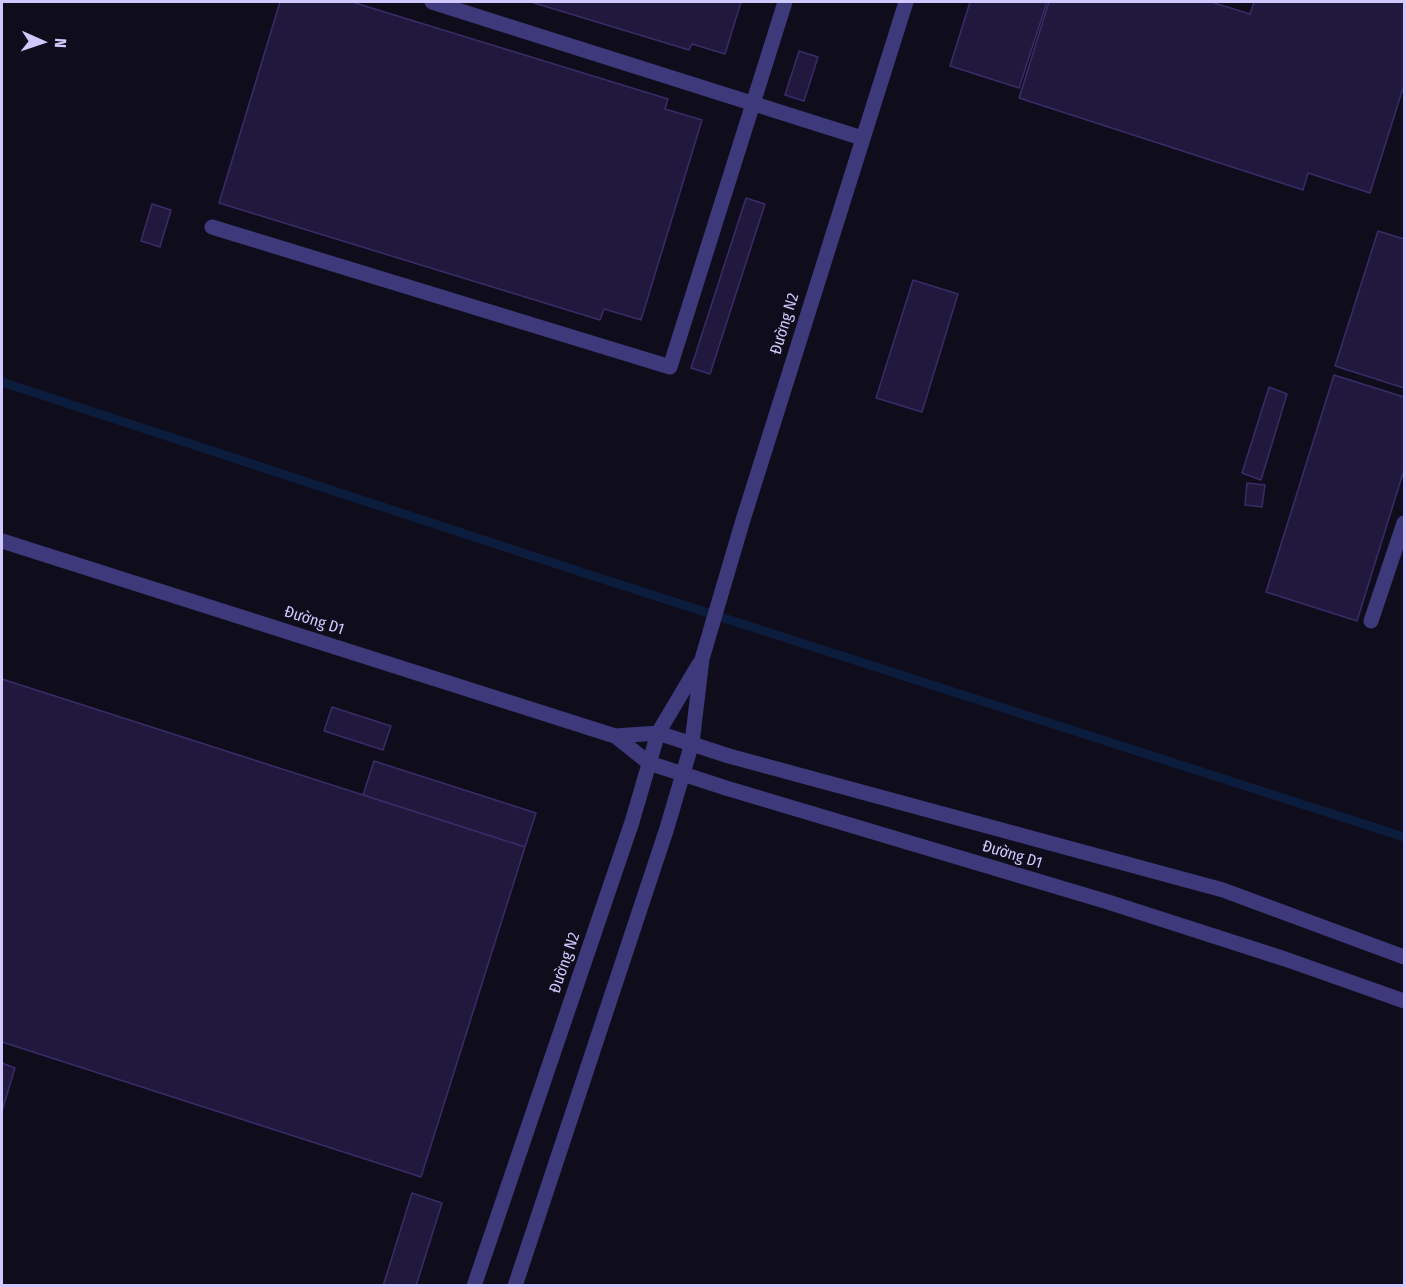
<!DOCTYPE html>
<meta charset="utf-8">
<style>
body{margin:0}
#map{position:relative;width:1406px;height:1287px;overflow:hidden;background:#0f0c1c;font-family:"Fira Sans Condensed",sans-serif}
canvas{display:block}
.frame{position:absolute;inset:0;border:3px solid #d1c9fd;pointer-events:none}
.north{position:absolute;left:12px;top:12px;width:60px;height:60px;-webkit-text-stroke:4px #0f0c1c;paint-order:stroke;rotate:93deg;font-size:16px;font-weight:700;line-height:24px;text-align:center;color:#d1c9fd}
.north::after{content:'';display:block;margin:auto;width:21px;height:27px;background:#d1c9fd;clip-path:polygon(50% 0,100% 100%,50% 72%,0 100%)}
</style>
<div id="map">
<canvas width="1406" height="1287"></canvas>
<div class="frame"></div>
<div class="north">N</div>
</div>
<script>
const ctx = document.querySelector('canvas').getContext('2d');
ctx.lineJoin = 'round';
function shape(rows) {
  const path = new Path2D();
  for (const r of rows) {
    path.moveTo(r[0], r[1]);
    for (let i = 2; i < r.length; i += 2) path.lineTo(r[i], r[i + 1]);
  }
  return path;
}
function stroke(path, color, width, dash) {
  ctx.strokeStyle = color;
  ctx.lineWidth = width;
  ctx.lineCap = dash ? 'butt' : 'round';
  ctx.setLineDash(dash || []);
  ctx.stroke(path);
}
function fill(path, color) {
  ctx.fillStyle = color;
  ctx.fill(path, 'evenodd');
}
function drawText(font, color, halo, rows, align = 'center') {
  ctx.font = font + ' "Fira Sans Condensed",sans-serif';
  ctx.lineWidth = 5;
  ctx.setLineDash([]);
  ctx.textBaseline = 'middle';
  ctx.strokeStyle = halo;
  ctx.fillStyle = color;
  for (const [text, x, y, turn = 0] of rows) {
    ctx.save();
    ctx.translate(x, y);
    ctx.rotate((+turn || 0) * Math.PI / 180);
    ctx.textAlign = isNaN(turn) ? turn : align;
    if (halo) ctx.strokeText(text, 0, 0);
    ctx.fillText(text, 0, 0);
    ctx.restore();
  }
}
stroke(shape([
 [2,382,581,572,1404,837]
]), '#0c1c3c', 9);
const building = shape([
 [280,2,352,2,668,99,665,109,702,120,641,320,604,309,600,320,219,203,280,2],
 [531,2,741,2,725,54,692,44,689,50,531,2],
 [970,2,1047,2,1019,88,950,66,970,2],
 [1049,2,1211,2,1250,14,1254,2,1404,2,1404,85,1370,193,1308,173,1303,190,1019,98,1049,2],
 [799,51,818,57,804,101,785,95,799,51],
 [746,198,765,204,710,374,691,368,746,198],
 [152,204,171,210,160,247,141,241,152,204],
 [1378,231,1404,239,1404,388,1335,366,1378,231],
 [913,280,958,294,922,412,876,398,913,280],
 [1334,375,1404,397,1404,470,1357,621,1266,592,1334,375],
 [1269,387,1287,394,1261,480,1242,473,1269,387],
 [1247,483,1265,485,1262,507,1245,505,1247,483],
 [2,679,525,847,421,1177,2,1042,2,679],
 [332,707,391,726,383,750,324,731,332,707],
 [374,761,536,813,525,847,363,795,374,761],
 [2,1063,15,1068,2,1111,2,1063],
 [412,1193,442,1203,416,1286,383,1286,412,1193]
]);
fill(building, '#21193d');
stroke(building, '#392c68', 1.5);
stroke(shape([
 [432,2,862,138],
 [212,227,670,367,785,2],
 [2,541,615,736,649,763,726,788,1108,902,1285,959,1404,1001],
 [1371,621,1404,523],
 [615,736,658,733,729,756,1223,890,1404,957],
 [474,1286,632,822,658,733,699,664],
 [515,1286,667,828,692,743,702,659,743,520,906,2]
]), '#3d397a', 15);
drawText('16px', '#d1c9fd', '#0f0c1c', [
 ["Đường N2",785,324,-73],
 ["Đường D1",314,621,18],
 ["Đường D1",1012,855,17],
 ["Đường N2",565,963,-71]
]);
</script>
